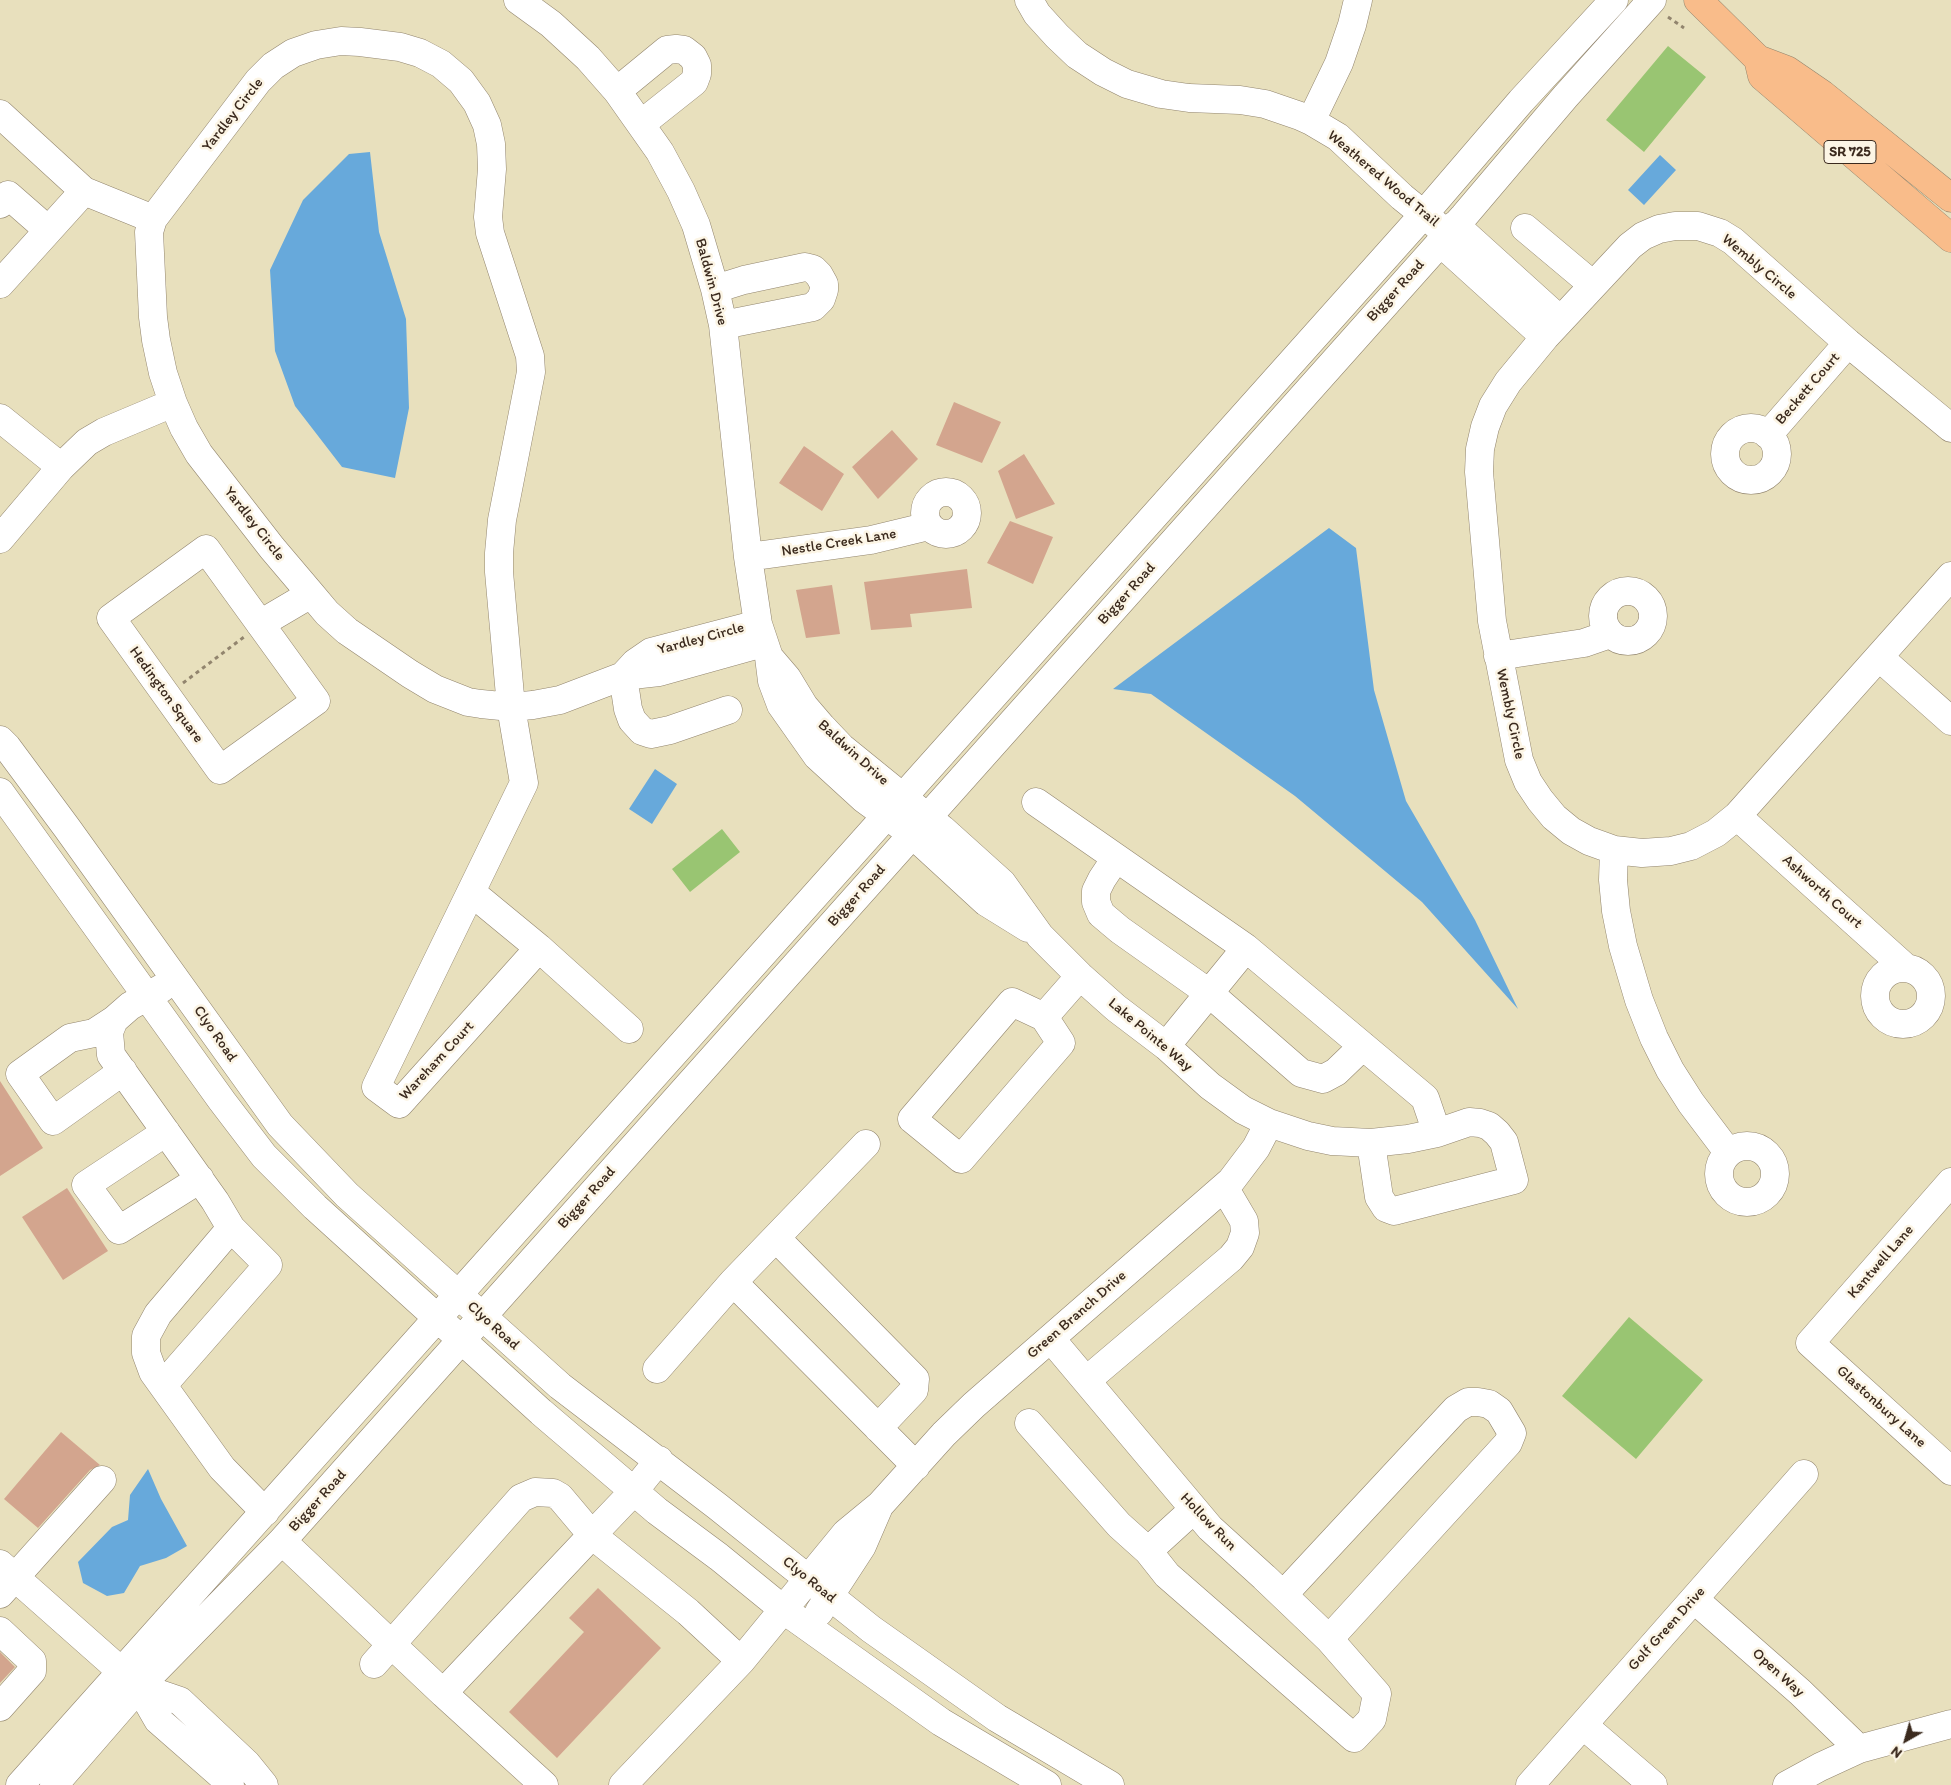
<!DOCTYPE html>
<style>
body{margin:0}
#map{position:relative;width:1951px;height:1785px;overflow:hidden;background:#e8e0bd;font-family:Itim,sans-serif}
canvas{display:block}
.north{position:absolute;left:1881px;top:1715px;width:50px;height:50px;-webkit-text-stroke:4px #fcf5e5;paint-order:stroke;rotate:218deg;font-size:14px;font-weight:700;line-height:20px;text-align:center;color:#3b2a1e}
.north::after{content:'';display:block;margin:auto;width:18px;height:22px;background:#3b2a1e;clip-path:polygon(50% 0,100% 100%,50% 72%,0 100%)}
</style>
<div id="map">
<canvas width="1951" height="1785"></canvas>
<div class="north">N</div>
</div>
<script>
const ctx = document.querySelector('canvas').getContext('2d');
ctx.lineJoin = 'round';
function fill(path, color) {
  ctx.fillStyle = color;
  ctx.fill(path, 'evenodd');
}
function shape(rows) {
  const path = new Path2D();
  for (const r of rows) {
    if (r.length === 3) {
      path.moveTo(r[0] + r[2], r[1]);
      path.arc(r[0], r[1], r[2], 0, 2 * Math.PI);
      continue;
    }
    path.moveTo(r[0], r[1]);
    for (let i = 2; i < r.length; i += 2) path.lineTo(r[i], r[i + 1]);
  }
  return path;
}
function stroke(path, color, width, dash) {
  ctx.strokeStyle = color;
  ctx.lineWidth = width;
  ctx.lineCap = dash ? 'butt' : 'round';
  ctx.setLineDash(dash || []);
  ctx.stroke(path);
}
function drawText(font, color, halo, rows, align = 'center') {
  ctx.font = font + ' Itim,sans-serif';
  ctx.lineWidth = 5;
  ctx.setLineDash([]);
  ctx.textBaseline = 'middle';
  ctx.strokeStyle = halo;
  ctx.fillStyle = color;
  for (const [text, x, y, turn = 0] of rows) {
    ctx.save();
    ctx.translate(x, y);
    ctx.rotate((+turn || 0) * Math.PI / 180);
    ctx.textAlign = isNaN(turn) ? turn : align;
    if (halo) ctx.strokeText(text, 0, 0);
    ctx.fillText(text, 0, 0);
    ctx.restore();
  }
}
fill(shape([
 [1668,46,1706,77,1644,152,1606,120],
 [722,829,740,852,690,892,672,869],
 [1629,1317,1703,1380,1636,1459,1562,1396]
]), '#99c572');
fill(shape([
 [370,152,379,232,406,319,409,408,395,478,342,467,295,406,275,351,270,270,303,200,349,154],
 [1660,155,1676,170,1644,205,1628,190],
 [1329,528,1356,548,1374,690,1406,801,1475,920,1518,1009,1422,902,1295,796,1151,694,1113,689],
 [655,769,677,784,652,824,629,809],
 [148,1469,161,1499,187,1546,166,1558,140,1566,124,1593,107,1596,83,1583,78,1562,112,1527,128,1520,130,1495]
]), '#67a9db');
fill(shape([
 [954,402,1001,422,982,463,936,445],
 [892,430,918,459,878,499,852,467],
 [804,446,844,474,822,511,779,483],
 [1024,454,1055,504,1016,519,998,471],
 [1010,521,1053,537,1033,584,987,563],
 [967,569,972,608,910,614,912,627,871,630,864,582],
 [832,585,840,634,806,638,796,590],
 [0,1081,43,1148,0,1176],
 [67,1188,108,1251,63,1280,22,1217],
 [61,1432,100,1465,90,1470,38,1528,4,1499],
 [598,1588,661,1648,557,1758,509,1712,584,1632,569,1618],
 [0,1652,15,1667,0,1683]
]), '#d3a58e');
const minor = shape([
 [518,0,551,24,588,58,617,91,660,152,681,191,696,225,715,289,723,325,748,557,758,624,769,657,772,681,781,705,817,756,864,799,912,834,986,902,1028,928],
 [1029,0,1037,14,1057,36,1077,55,1103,72,1127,84,1161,94,1189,98,1240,100,1265,104,1300,116,1311,121,1338,137,1402,197,1439,227],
 [617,91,667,50,676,49,684,50,693,57,697,65,697,74,694,82,641,124],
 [0,114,84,191,153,219],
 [1311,121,1339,63,1352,25,1358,0],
 [0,204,8,195,48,230],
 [1455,225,1560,320],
 [1525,228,1593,285],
 [1440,242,1545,337],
 [0,284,84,191],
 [715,289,744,280,805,267,813,269,819,275,824,284,824,290,821,299,813,307,723,325],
 [0,418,61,467],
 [1951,428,1848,343,1733,241,1720,233,1698,226,1675,226,1659,229,1643,236,1630,246,1545,337,1508,382,1493,406,1485,427,1480,449,1479,472,1492,621,1519,760,1528,782,1540,800,1554,817,1571,831,1589,841,1614,850,1642,853,1671,851,1691,846,1716,833,1737,816,1951,576],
 [1751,454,26],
 [1768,435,1848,343],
 [946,513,21],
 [0,539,61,467,87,442,104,432,173,403],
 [206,549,316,701,220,770,111,618,206,549],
 [748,557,871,540,929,526],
 [1628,616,25],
 [260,624,311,594],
 [1498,656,1584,643,1610,634],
 [769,657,787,678,804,706,822,727,841,747,942,829,1002,883,1040,936,1080,976,1116,1008,1166,1046,1210,1086,1243,1110,1269,1123,1308,1136,1332,1141,1371,1143,1408,1139,1437,1133,1469,1122,1480,1123,1489,1126,1497,1133,1504,1142,1514,1180,1394,1211,1386,1208,1379,1197,1371,1143],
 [1879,657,1951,721],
 [623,676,628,709,632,720,642,731,651,734,670,730,728,710],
 [623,676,635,663,651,652,758,624],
 [0,740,7,747,67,828,280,1125,347,1195,560,1386,717,1506,871,1629,997,1718,1110,1785],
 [0,792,222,1101,264,1156,315,1207,541,1412,657,1511,719,1557,784,1610,941,1722,1047,1785],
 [1036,802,1246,948,1425,1098,1437,1133],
 [1737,816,1906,968],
 [1614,850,1613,880,1616,911,1623,946,1639,1000,1654,1038,1670,1070,1691,1103,1728,1152],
 [1116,858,1102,879,1096,891,1096,902,1101,914,1120,930,1209,993,1301,1073,1323,1079,1336,1072,1363,1046],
 [471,892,539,948,629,1029],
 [539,948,399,1104,376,1087,524,783,511,707,499,572,499,553,502,520,531,372,530,356,490,233,488,217,492,169,491,144,487,125,477,103,461,81,441,64,420,53,400,47,360,42,341,41,316,45,293,53,273,66,258,81,153,219,149,232,153,317,156,340,163,373,173,403,184,428,199,454,272,548,311,594,327,613,347,631,410,674,435,689,468,702,481,704,511,707,533,705,560,700,623,676,659,672,763,643],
 [1903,996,28],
 [162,988,130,1006,114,1020,109,1032,111,1055,215,1201,231,1228,158,1314,146,1336,146,1353,153,1372,222,1468,265,1512],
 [1044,1017,1012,1002,912,1119,961,1159,1061,1043,1044,1017,1080,976],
 [114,1020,94,1033,70,1038,20,1074,53,1121,123,1071],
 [1166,1046,1246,948],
 [166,1132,86,1185,119,1230,200,1179],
 [1747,1174,28],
 [1951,1182,1810,1343,1951,1471],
 [776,1238,915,1379,914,1390,878,1428],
 [733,1282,916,1466],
 [1051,1339,1210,1528,1264,1577,1329,1639,1377,1694,1372,1719,1354,1738,1167,1575,1148,1551],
 [657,1369,733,1282,866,1144],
 [1087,1380,1231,1258,1240,1247,1245,1233,1244,1221,1224,1187],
 [163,1385,268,1265,231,1228],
 [1029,1423,1119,1525,1148,1551,1193,1510],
 [282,1541,443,1693],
 [0,1564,139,1687,158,1720,222,1776,230,1785],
 [0,1594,102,1480],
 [1283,1595,1456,1409,1468,1402,1478,1402,1489,1404,1499,1411,1512,1433,1508,1443,1329,1639],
 [1695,1600,1800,1692,1859,1749],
 [819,1612,862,1546,878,1509],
 [0,1631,32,1661,32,1671,0,1707],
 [374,1664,521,1498,535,1492,553,1493,560,1497,592,1535,634,1491,659,1460],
 [139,1687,180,1701,247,1764,264,1785],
 [1583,1725,1653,1785],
 [20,1785,1424,214,1521,101,1614,0],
 [54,1785,139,1687,282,1541,1464,216,1565,97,1652,0],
 [544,1785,443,1693,592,1535,688,1612,741,1661,846,1533,880,1505,944,1434,974,1405,1231,1181,1256,1148,1269,1123],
 [623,1785,741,1661],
 [1530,1785,1804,1474],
 [1787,1785,1820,1767,1859,1749,1951,1724]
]);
const major = shape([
 [1698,0,1758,59,1787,70,1822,94,1951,198],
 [1758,59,1762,76,1951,238]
]);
stroke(minor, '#92856e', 29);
stroke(major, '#92856e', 29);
stroke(shape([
 [1668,17,1684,28],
 [183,683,244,637]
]), '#92856e', 3, [4, 4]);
stroke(minor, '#fff', 28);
stroke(major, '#f9bc8a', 28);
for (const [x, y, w] of [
 [1850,152,52]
]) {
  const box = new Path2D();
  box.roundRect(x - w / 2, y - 11.5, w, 23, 4);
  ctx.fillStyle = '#fcf5e5';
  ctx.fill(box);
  stroke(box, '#3b2a1e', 1);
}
drawText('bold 14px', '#3b2a1e', null, [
 ["SR 725",1850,152]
]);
drawText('15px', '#3b2a1e', '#fcf5e5', [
 ["Yardley Circle",233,115,-52],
 ["Weathered Wood Trail",1383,179,40],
 ["Wembly Circle",1759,267,40],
 ["Baldwin Drive",711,282,75],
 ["Bigger Road",1396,291,-48],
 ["Beckett Court",1808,389,-49],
 ["Yardley Circle",254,524,52],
 ["Nestle Creek Lane",839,543,-9],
 ["Bigger Road",1127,594,-48],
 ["Yardley Circle",701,639,-15],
 ["Hedington Square",166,695,54],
 ["Wembly Circle",1510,714,78],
 ["Baldwin Drive",853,753,42],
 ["Ashworth Court",1822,892,42],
 ["Bigger Road",857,896,-48],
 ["Clyo Road",215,1034,55],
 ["Lake Pointe Way",1150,1035,40],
 ["Wareham Court",437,1061,-47],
 ["Bigger Road",587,1198,-48],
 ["Kantwell Lane",1881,1262,-49],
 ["Green Branch Drive",1077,1315,-41],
 ["Clyo Road",493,1326,42],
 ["Glastonbury Lane",1881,1407,42],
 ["Bigger Road",318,1501,-48],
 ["Hollow Run",1208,1522,46],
 ["Clyo Road",809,1580,39],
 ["Golf Green Drive",1667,1629,-48],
 ["Open Way",1778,1673,42]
]);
</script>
